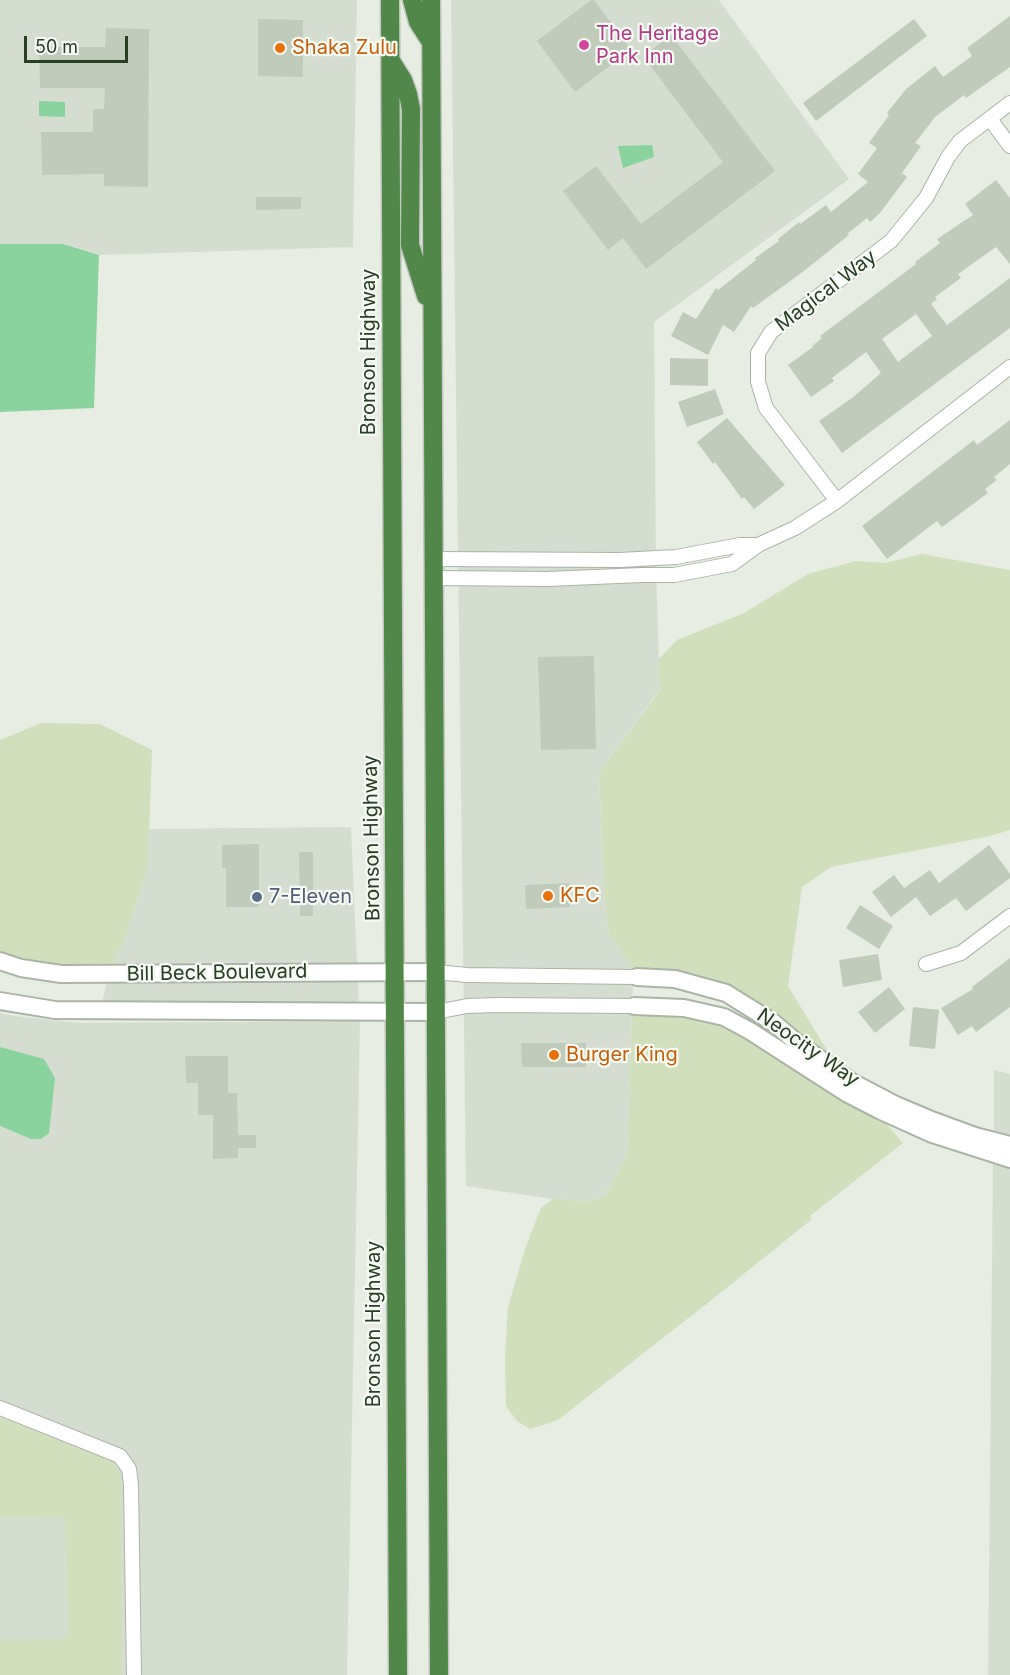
<!DOCTYPE html>
<style>
body{margin:0}
#map{position:relative;width:1010px;height:1675px;overflow:hidden;background:#e7ede3;font-family:Inter,sans-serif}
canvas{display:block}
.scale{position:absolute;left:24px;top:36px;width:104px;height:27px;box-sizing:border-box;border:3px solid #273f22;border-top:0;padding-left:8px;font-size:18px;line-height:21px;white-space:nowrap;color:#273f22;-webkit-text-stroke:4px #f6faf4;paint-order:stroke}
</style>
<div id="map">
<canvas width="1010" height="1675"></canvas>
<div class="scale">50 m</div>
</div>
<script>
const ctx = document.querySelector('canvas').getContext('2d');
ctx.lineJoin = 'round';
function fill(path, color) {
  ctx.fillStyle = color;
  ctx.fill(path, 'evenodd');
}
function shape(rows) {
  const path = new Path2D();
  for (const r of rows) {
    path.moveTo(r[0], r[1]);
    for (let i = 2; i < r.length; i += 2) path.lineTo(r[i], r[i + 1]);
  }
  return path;
}
function stroke(path, color, width, dash) {
  ctx.strokeStyle = color;
  ctx.lineWidth = width;
  ctx.lineCap = dash ? 'butt' : 'round';
  ctx.setLineDash(dash || []);
  ctx.stroke(path);
}
function drawText(font, color, halo, rows, align = 'center') {
  ctx.font = font + ' Inter,sans-serif';
  ctx.lineWidth = 4.5;
  ctx.setLineDash([]);
  ctx.textBaseline = 'middle';
  ctx.strokeStyle = halo;
  ctx.fillStyle = color;
  for (const [text, x, y, turn = 0] of rows) {
    ctx.save();
    ctx.translate(x, y);
    ctx.rotate((+turn || 0) * Math.PI / 180);
    ctx.textAlign = isNaN(turn) ? turn : align;
    if (halo) ctx.strokeText(text, 0, 0);
    ctx.fillText(text, 0, 0);
    ctx.restore();
  }
}
fill(shape([
 [0,0,357,0,353,247,99,255,63,244,0,244],
 [451,0,719,0,849,179,654,322,656,569,660,689,599,773,604,891,609,933,633,969,630,969,628,983,633,984,632,999,628,999,626,1013,632,1014,627,1156,604,1197,584,1202,554,1198,552,1199,466,1186],
 [351,827,357,964,112,967,127,933,148,865,149,829],
 [358,979,359,1004,102,1003,107,982],
 [0,1013,14,1016,82,1023,360,1021,347,1675,0,1675],
 [994,1070,1010,1074,1010,1138,994,1133],
 [993,1162,1010,1167,1010,1675,988,1675]
]), '#d5ddd1');
fill(shape([
 [922,554,1010,570,1010,830,990,836,831,867,802,887,788,986,825,1047,837,1062,801,1036,779,1016,730,986,660,970,633,969,609,934,604,891,599,773,660,690,658,660,677,640,744,613,808,574,856,561,884,563],
 [41,723,100,724,152,750,148,865,127,933,112,967,62,966,24,960,0,953,0,740],
 [632,1014,682,1016,721,1024,746,1037,844,1100,885,1122,903,1143,810,1216,812,1219,714,1298,558,1420,530,1429,517,1421,506,1406,505,1356,508,1307,526,1246,541,1208,554,1198,584,1202,604,1197,627,1156],
 [0,1417,105,1459,113,1463,118,1470,121,1477,121,1496,122,1675,0,1675,0,1640,64,1639,68,1634,65,1518,0,1517]
]), '#d1dfbc');
fill(shape([
 [39,101,65,102,65,117,39,116],
 [652,145,654,157,623,168,618,146],
 [0,244,63,244,99,255,94,408,0,412],
 [0,1047,44,1059,55,1078,49,1133,41,1139,31,1139,0,1126]
]), '#8ad39e');
fill(shape([
 [591,0,594,0,631,50,575,92,537,41],
 [1010,16,1010,67,966,98,964,95,935,117,915,143,921,146,902,173,907,177,880,213,870,222,867,218,847,234,849,235,804,271,753,308,751,306,734,332,723,325,708,355,671,336,683,312,696,319,716,288,718,290,756,260,755,258,779,241,778,239,799,222,800,224,826,205,831,212,868,182,858,174,877,148,869,143,889,115,887,113,906,89,935,66,943,77,972,56,967,48],
 [258,19,303,20,303,77,258,76],
 [914,19,927,36,816,121,803,103],
 [106,28,149,29,148,187,104,186,104,174,42,175,41,132,93,132,93,109,104,109,105,88,40,88,39,47,105,47],
 [671,35,775,171,646,269,623,238,608,250,563,191,596,166,641,224,723,162,643,56],
 [996,180,1010,198,1010,264,996,247,958,274,961,278,935,297,937,299,931,304,947,325,1010,278,1010,328,842,453,819,421,852,398,881,373,866,352,832,378,834,381,811,397,788,365,813,347,812,346,822,338,820,336,916,264,915,262,940,243,937,239,973,215,965,204],
 [916,314,932,336,898,362,882,339],
 [256,197,301,197,301,209,256,210],
 [670,358,708,359,708,386,670,385],
 [715,389,724,414,687,427,678,402],
 [727,418,785,485,754,509,744,497,742,499,715,462,713,464,697,442],
 [1010,420,1010,464,994,477,997,480,985,489,988,493,942,527,937,521,887,559,862,526,974,440,977,445],
 [594,656,596,749,541,750,538,657],
 [259,844,259,907,226,907,226,868,222,868,222,845],
 [989,845,1010,874,1010,878,966,911,956,898,930,916,916,897,891,917,872,892,894,875,904,888,930,870,939,883],
 [299,852,313,852,313,916,300,916],
 [569,883,570,907,526,909,525,885],
 [860,905,893,926,879,949,846,928],
 [878,954,882,980,843,987,839,960],
 [1010,958,1010,1007,976,1032,972,1026,958,1035,941,1008,973,989,972,987],
 [889,987,905,1009,875,1033,858,1012],
 [913,1007,939,1010,935,1049,909,1046],
 [521,1043,586,1043,586,1067,522,1067],
 [185,1056,228,1056,228,1093,237,1093,238,1135,256,1135,256,1148,238,1148,238,1158,213,1159,213,1115,198,1115,198,1083,186,1083]
]), '#c0cbbb');
const minor = shape([
 [990,119,1010,146],
 [837,501,766,408,758,382,758,353,771,332,891,241,926,198,948,157,960,141,1010,103],
 [433,559,620,560,676,557,740,545,758,545],
 [433,578,547,579,642,575,674,575,732,564,758,545,795,528,837,501,1010,367],
 [926,964,961,953,1010,916],
 [436,972,467,975,637,977],
 [436,1012,467,1006,497,1005,634,1006],
 [0,1408,120,1456,129,1469,131,1485,134,1675]
]);
const tertiary = shape([
 [0,961,21,968,61,974,436,972],
 [637,977,675,979,726,993,774,1023,795,1041,852,1082,896,1105,934,1121,975,1136,1010,1145],
 [0,1001,55,1010,436,1012],
 [634,1006,684,1008,724,1017,750,1031,848,1094,881,1111,932,1134,1010,1159]
]);
const trunk = shape([
 [390,0,398,1675],
 [412,0,418,22,431,42],
 [431,0,439,1675],
 [391,61,403,80,408,94,411,109,410,245,426,296]
]);
stroke(minor, '#aab5a5', 16);
stroke(tertiary, '#aab5a5', 20);
stroke(trunk, '#c3c9c1', 21);
stroke(minor, '#fff', 14);
stroke(tertiary, '#fff', 16);
stroke(trunk, '#51884a', 18);
for (const [x, y, r, color] of [
 [584,45,6,"#d1479c"],
 [280,48,6,"#e8710a"],
 [548,896,6,"#e8710a"],
 [257,897,6,"#5c6f8a"],
 [554,1055,6,"#e8710a"]
]) {
  const dot = new Path2D();
  dot.arc(x, y, r, 0, 2 * Math.PI);
  ctx.fillStyle = color;
  ctx.fill(dot);
  stroke(dot, '#f6faf4', 2);
}
drawText('20px', '#b23c85', '#f6faf4', [
 ["The Heritage",596,34],
 ["Park Inn",596,57]
], 'left');
drawText('20px', '#c56008', '#f6faf4', [
 ["Shaka Zulu",292,48],
 ["KFC",560,896],
 ["Burger King",566,1055]
], 'left');
drawText('20px', '#273f22', '#f6faf4', [
 ["Magical Way",826,291,-37],
 ["Bronson Highway",369,352,-90],
 ["Bronson Highway",372,838,-91],
 ["Bill Beck Boulevard",217,973,-1],
 ["Neocity Way",808,1048,35],
 ["Bronson Highway",374,1324,-90]
]);
drawText('20px', '#4e5e75', '#f6faf4', [
 ["7-Eleven",269,897]
], 'left');
</script>
